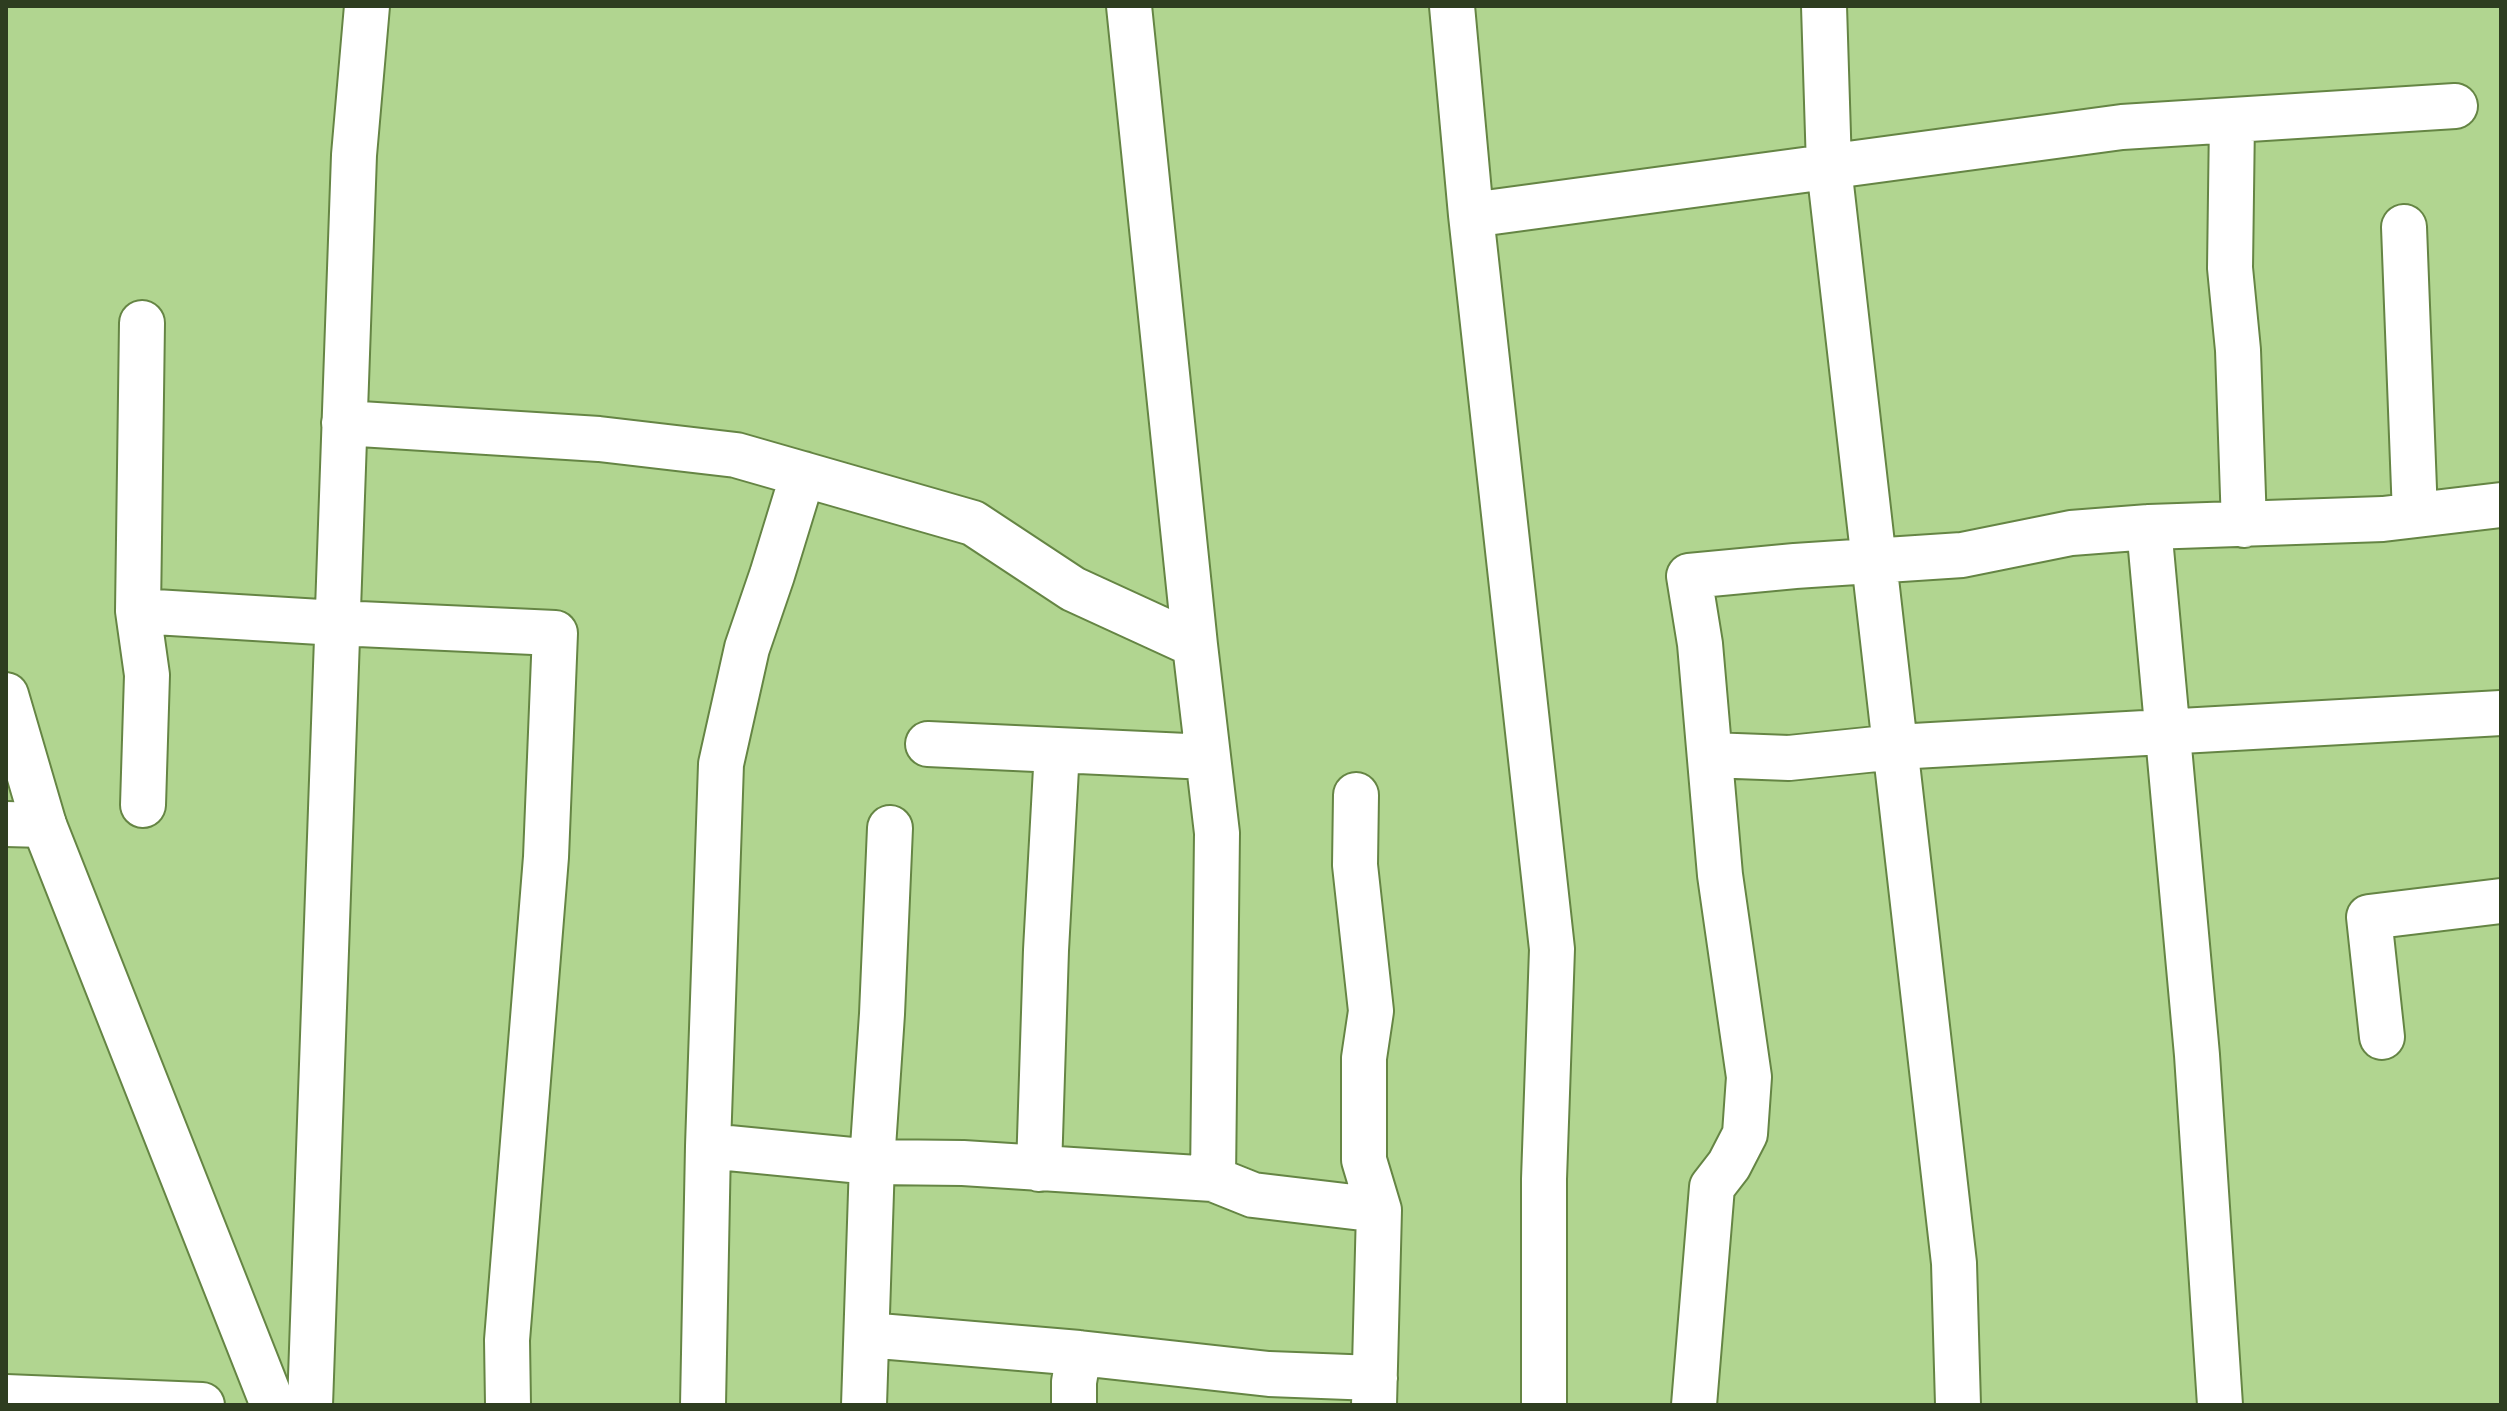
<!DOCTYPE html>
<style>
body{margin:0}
#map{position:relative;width:2507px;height:1411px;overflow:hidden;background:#b1d590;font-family:Raleway,sans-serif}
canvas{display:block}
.frame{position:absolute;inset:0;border:8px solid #2e3d20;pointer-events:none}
</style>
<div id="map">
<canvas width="2507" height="1411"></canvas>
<div class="frame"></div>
</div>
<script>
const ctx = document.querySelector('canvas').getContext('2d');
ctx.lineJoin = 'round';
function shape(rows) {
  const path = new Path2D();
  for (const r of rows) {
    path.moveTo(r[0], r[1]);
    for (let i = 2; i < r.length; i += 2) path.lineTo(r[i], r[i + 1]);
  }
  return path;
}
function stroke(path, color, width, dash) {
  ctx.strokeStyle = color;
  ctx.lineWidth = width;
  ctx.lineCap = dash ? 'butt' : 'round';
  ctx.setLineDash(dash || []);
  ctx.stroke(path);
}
const minor = shape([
 [1129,6,1195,645,1217,833,1213,1179],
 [1452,6,1471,215,1552,949,1544,1179,1544,1405],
 [1824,6,1829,167,1954,1263,1958,1405],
 [2232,120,2230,268,2238,350,2244,525],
 [1471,215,2122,127,2455,106],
 [2404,227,2415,515],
 [142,323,138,611,147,675,143,805],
 [344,423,599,439,736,455,973,523,1073,589,1195,645],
 [2149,527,2197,1055,2220,1405],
 [138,611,337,623,555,633,546,857,507,1340,508,1405],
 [928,744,1208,757],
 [1710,755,1789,758,1896,747,2501,713],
 [1356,795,1355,865,1371,1011,1364,1058,1364,1160,1379,1210,1374,1405],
 [6,824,44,825],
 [2382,1037,2369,917,2501,901],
 [708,1146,872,1162,963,1163,1213,1179,1253,1195,1379,1210],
 [1039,1169,1046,950,1057,750],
 [867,1335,1079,1353,1269,1374,1375,1378],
 [6,1397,202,1405],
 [310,1405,354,155,367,6],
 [703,1405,708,1146,721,764,747,648,772,575,803,474],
 [864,1405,872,1162,882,1014,890,828],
 [1074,1405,1074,1382,1079,1353],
 [1694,1405,1712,1187,1729,1165,1745,1134,1749,1077,1720,875,1700,644,1689,576,1795,566,1962,555,2071,533,2149,527,2383,519,2501,505]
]);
const tertiary = shape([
 [6,695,44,825,273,1405]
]);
stroke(minor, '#658544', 48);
stroke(tertiary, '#658544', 48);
stroke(minor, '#fff', 44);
stroke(tertiary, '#fff', 44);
</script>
